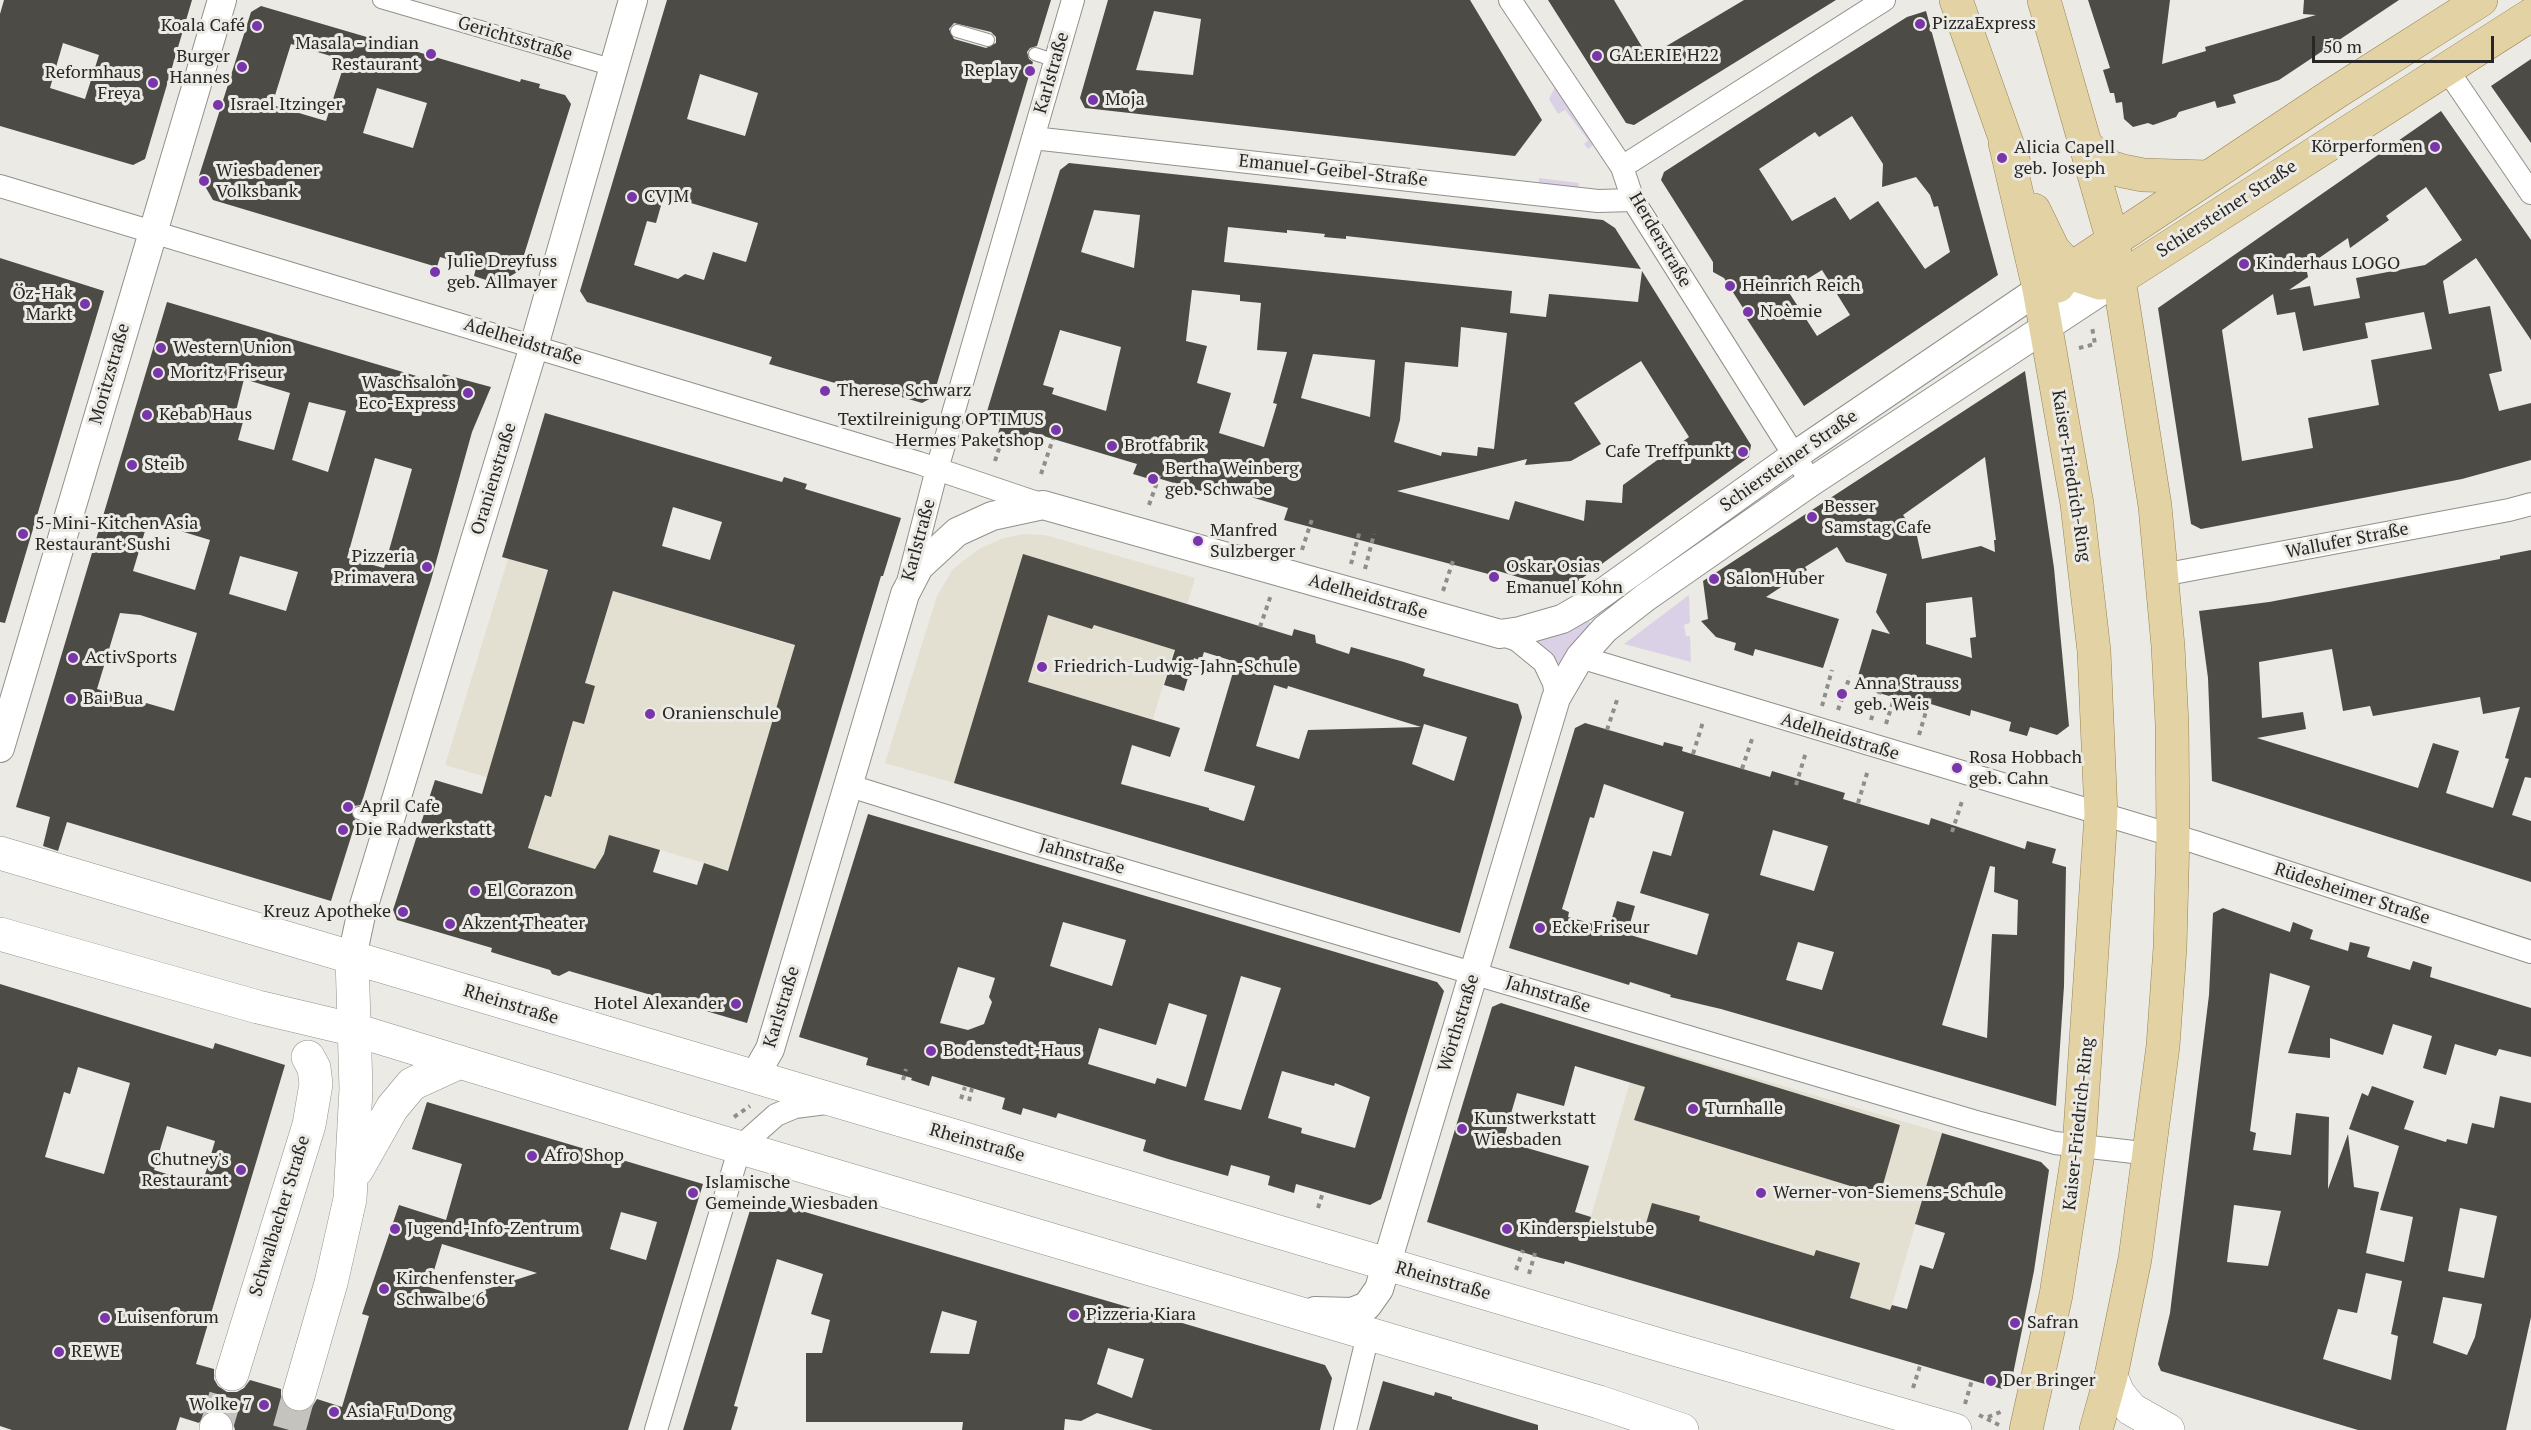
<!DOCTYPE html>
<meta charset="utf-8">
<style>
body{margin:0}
#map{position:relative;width:2531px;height:1430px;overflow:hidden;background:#eceae4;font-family:"PT Serif",serif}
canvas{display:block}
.scale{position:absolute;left:2312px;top:36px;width:182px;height:27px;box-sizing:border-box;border:3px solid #282725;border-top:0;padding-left:8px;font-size:18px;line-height:21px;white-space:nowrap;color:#282725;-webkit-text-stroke:4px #eceae4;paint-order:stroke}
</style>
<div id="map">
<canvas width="2531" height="1430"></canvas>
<div class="scale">50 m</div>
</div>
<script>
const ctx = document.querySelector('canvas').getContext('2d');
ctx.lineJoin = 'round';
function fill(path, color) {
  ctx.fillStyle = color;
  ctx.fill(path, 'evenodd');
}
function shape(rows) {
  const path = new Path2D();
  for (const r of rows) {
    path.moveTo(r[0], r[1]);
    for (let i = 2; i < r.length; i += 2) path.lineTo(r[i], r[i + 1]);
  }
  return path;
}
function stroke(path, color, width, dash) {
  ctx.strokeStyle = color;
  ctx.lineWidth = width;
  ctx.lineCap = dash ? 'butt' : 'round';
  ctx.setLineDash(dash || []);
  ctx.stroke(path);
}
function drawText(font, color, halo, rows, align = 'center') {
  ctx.font = font + ' "PT Serif",serif';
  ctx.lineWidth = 6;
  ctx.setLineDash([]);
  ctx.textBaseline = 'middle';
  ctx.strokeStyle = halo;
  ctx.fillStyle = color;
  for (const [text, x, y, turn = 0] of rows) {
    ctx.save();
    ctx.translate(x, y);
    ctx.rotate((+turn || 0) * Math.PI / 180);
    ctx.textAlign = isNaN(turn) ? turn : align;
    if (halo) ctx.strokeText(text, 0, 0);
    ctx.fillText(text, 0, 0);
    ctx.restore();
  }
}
fill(shape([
 [1023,534,1045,535,1195,578,1153,719,1042,687,1009,799,885,763,937,596,953,569,979,549,1001,539],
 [508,559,855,664,788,888,610,835,599,870,528,848,496,780,445,765],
 [1641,1044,1942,1133,1878,1353,1577,1264]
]), '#e3dfd1');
fill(shape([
 [1556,85,1596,143,1588,149,1584,144,1588,140,1565,110,1558,114,1549,99],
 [1539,178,1579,183,1578,191,1539,187],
 [1689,595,1690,623,1684,625,1686,636,1690,636,1691,662,1624,644],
 [1583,616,1596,629,1558,671,1535,642,1536,639]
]), '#dbd1e7');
fill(shape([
 [4,0,192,0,145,159,133,165,0,126,0,14],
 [63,43,99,55,85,99,50,88],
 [667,0,1051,0,1037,46,1030,48,1027,52,1029,59,1033,62,933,397,922,403,844,380,842,385,769,364,772,357,587,302,580,291],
 [954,23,991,32,996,37,996,43,986,48,954,39,949,29],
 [700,74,758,93,745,136,687,119],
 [664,195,758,223,746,262,713,252,704,280,685,274,678,279,634,265,647,221,656,223],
 [1108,0,1470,0,1542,120,1515,156,1085,108,1080,98],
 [1154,11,1201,19,1193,75,1136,70],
 [1548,0,1614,0,1648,57,1744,0,1836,0,1634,125,1626,123],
 [2088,0,2170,0,2162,64,2206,51,2205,47,2316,15,2303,14,2304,0,2399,0,2279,80,2233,95,2236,103,2217,108,2215,101,2179,112,2176,117,2153,125,2148,123,2133,127,2124,119,2122,102,2116,103,2114,93,2110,93,2103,70,2110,68],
 [261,6,520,82,521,79,540,84,539,88,565,95,571,104,519,271,507,278,498,275,495,283,474,276,476,268,440,257,437,267,213,200,199,176,251,12],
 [291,44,334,57,331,65,343,68,326,121,272,105],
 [377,88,427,103,413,148,363,133],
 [1926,11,1998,275,1804,406,1743,313,1743,308,1724,278,1713,272,1713,262,1661,180,1664,172,1816,74,1907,17],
 [1852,116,1883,164,1882,187,1916,177,1930,195,1934,207,1938,206,1950,252,1925,269,1878,201,1850,220,1835,197,1792,221,1759,169,1815,132,1819,137],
 [1822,270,1850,315,1817,336,1788,291],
 [2531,59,2531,143,2491,86],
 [2441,111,2531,240,2531,340,2476,258,2443,281,2449,314,2490,306,2502,371,2489,374,2499,411,2531,403,2531,460,2462,479,2201,529,2191,524,2158,308],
 [2426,187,2462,240,2425,265,2356,278,2360,298,2314,306,2310,286,2289,290,2308,277,2306,267,2348,238,2350,248,2389,220,2386,216],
 [2273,294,2277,315,2295,312,2303,351,2368,338,2365,323,2424,312,2432,349,2371,360,2379,405,2308,418,2313,448,2242,461,2222,330],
 [1069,163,1603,220,1615,228,1641,269,1346,236,1346,239,1324,237,1325,234,1287,230,1287,233,1228,227,1224,262,1512,291,1510,313,1546,317,1549,294,1638,302,1642,271,1751,445,1749,457,1577,582,1555,588,1498,571,1496,576,1284,520,1288,508,1207,484,1204,492,1154,477,1153,480,1133,474,1137,464,1040,435,1029,432,1026,443,998,434,1001,423,985,418,1060,170],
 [1094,210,1140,215,1134,268,1081,252],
 [1192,290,1240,295,1240,301,1261,303,1257,350,1287,352,1273,403,1277,404,1264,447,1219,433,1231,393,1197,383,1207,346,1186,341],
 [1461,327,1507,333,1494,449,1478,447,1477,456,1442,452,1441,456,1394,442,1400,420,1405,362,1458,367],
 [1060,330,1121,347,1106,411,1052,394,1054,388,1043,385],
 [1313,354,1375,360,1370,417,1301,398],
 [1641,361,1689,437,1623,485,1622,503,1586,500,1584,521,1515,501,1509,520,1397,491,1527,459,1525,465,1571,461,1601,444,1574,403],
 [0,258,104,291,5,623,0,622],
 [167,302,440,383,443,374,491,387,472,432,431,580,361,805,354,806,351,811,356,821,331,901,67,822,58,851,43,846,50,817,16,807],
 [244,379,290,393,274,450,238,440,244,418,235,415],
 [309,402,346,411,328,472,292,460],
 [375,458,412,469,384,568,347,558],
 [148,521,210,540,195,590,133,571],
 [240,556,298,572,286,611,229,594],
 [120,613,140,615,197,633,174,711,97,689],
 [2025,371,2054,568,2069,726,2057,735,2030,727,2027,736,2009,731,2011,722,1971,710,1970,716,1921,701,1920,705,1855,686,1872,629,1890,634,1876,612,1887,574,1846,562,1837,547,1805,567,1807,570,1766,597,1839,619,1823,668,1755,649,1753,656,1734,650,1736,643,1716,637,1701,621,1708,619,1703,581],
 [1985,457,1996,540,1994,540,1995,552,1981,546,1922,559,1917,536,1903,515],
 [1972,597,1976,637,1970,638,1972,658,1926,644,1926,603],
 [545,413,782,482,784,477,807,484,805,489,901,518,883,576,881,576,747,1023,569,971,559,976,552,974,550,970,491,952,492,948,397,920,393,910,435,780,482,794,548,570,502,557],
 [673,507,722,522,710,560,662,546],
 [613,591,795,645,728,871,704,863,697,885,653,872,660,850,609,835,604,854,595,869,528,848,545,795,551,797,573,721,584,724,595,686,585,683],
 [2531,550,2531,778,2525,777,2512,815,2531,821,2531,882,2212,781,2208,678,2199,611,2269,602,2500,559,2500,556],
 [2332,649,2343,711,2370,706,2373,716,2480,697,2483,714,2520,707,2505,758,2509,759,2493,808,2446,793,2459,751,2433,743,2418,788,2257,738,2306,729,2303,712,2262,718,2259,662],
 [1023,554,1269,629,1292,636,1294,629,1315,635,1316,643,1349,654,1351,647,1404,662,1425,669,1423,676,1518,704,1522,717,1460,933,954,783],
 [1048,615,1092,629,1094,625,1175,650,1164,685,1184,691,1194,658,1201,661,1204,652,1236,662,1204,771,1255,786,1244,821,1209,810,1209,808,1121,784,1132,745,1170,757,1180,728,1028,682],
 [1274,685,1287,689,1288,686,1421,727,1308,730,1299,759,1256,746],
 [1424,724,1467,737,1454,781,1412,764],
 [1585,723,1663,746,1664,742,1683,747,1682,751,1770,777,1772,771,1845,793,1843,799,1929,825,1931,818,2025,849,2027,841,2056,849,2052,863,2066,867,2064,986,2056,1106,1721,1009,1670,997,1671,995,1630,982,1629,985,1509,948,1575,728],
 [1604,784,1684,812,1671,856,1653,851,1640,893,1709,914,1697,955,1627,934,1635,906,1617,901,1609,928,1568,917,1569,912,1562,909,1590,817,1594,818],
 [1773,830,1828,846,1814,891,1760,875],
 [1990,866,1995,867,1994,892,2018,900,2017,935,1992,934,1987,1038,1942,1025],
 [1798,942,1834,952,1822,990,1786,980],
 [868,814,1437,982,1444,991,1381,1199,1370,1205,1296,1184,1294,1193,1268,1185,1270,1176,1231,1165,1228,1176,1168,1159,1143,1151,1146,1140,1058,1113,1056,1118,1023,1108,1021,1115,1002,1109,1005,1098,932,1076,929,1086,911,1080,912,1078,866,1065,868,1058,799,1037],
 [1063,922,1126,940,1112,986,1050,966],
 [958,967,995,978,989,997,992,1002,984,1024,968,1030,940,1023],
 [1241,976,1281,988,1241,1110,1204,1100],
 [1169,1003,1207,1015,1186,1087,1157,1078,1155,1084,1088,1064,1099,1028,1156,1045],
 [1282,1071,1334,1086,1335,1083,1370,1097,1355,1148,1301,1133,1302,1128,1268,1118],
 [2223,908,2290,932,2293,922,2313,930,2310,939,2348,951,2350,942,2370,947,2367,957,2410,970,2413,961,2432,967,2430,977,2531,1008,2531,1057,2499,1049,2496,1056,2455,1044,2446,1075,2423,1068,2432,1036,2393,1024,2383,1055,2330,1038,2330,1058,2288,1053,2310,986,2270,973,2250,1131,2256,1133,2253,1150,2291,1155,2296,1113,2329,1117,2328,1189,2348,1134,2354,1187,2379,1192,2366,1253,2404,1262,2413,1217,2380,1210,2399,1146,2349,1129,2362,1093,2368,1096,2372,1086,2414,1101,2404,1129,2446,1142,2447,1139,2467,1144,2472,1123,2494,1128,2500,1096,2531,1103,2531,1317,2506,1430,2358,1430,2161,1371,2158,1364,2170,1313,2209,995,2213,913],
 [2234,1205,2281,1211,2268,1266,2227,1262],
 [2460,1208,2497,1216,2484,1278,2448,1271],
 [2366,1273,2402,1281,2391,1334,2398,1336,2391,1380,2323,1359,2338,1309,2357,1313],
 [2443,1297,2482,1304,2475,1337,2467,1355,2433,1343],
 [0,984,213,1049,215,1043,285,1065,196,1364,214,1369,214,1379,218,1386,227,1392,237,1392,244,1388,250,1380,281,1389,281,1399,285,1407,293,1412,304,1412,312,1407,317,1399,342,1407,369,1316,362,1314,399,1205,446,1220,462,1164,412,1149,427,1102,703,1184,628,1430,235,1430,232,1418,225,1412,217,1409,206,1412,199,1423,180,1417,176,1430,12,1430,0,1426],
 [78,1067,130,1083,104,1174,45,1157,64,1092,70,1094],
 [167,1126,215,1141,202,1185,154,1170],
 [621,1212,657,1222,646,1260,610,1249],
 [442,1244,537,1273,481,1291,468,1298,450,1294,429,1287],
 [1501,1003,1900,1125,1880,1195,1634,1120,1645,1087,1575,1066,1564,1106,1517,1093,1503,1141,1589,1166,1575,1212,1591,1217,1590,1222,1642,1237,1652,1203,1700,1216,1699,1221,1814,1256,1816,1250,1860,1263,1850,1298,1890,1310,1892,1305,1907,1309,1920,1265,1933,1269,1945,1233,1915,1224,1942,1133,2041,1162,2049,1170,2034,1271,2011,1384,2002,1389,1565,1261,1564,1264,1541,1258,1427,1222,1492,1007],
 [754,1197,1325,1365,1332,1378,1320,1430,1153,1430,1097,1413,1081,1421,1065,1419,1064,1430,962,1430,963,1422,806,1422,806,1353,822,1353,830,1320,811,1314,823,1274,777,1259,734,1406,738,1407,731,1430,683,1430],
 [942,1311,977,1321,969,1354,930,1353],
 [1108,1348,1144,1359,1132,1398,1097,1384],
 [1383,1381,1434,1396,1435,1392,1452,1397,1452,1399,1538,1425,1538,1430,1369,1430]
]), '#4d4b46');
stroke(shape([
 [216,1428,232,1374],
 [289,1430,299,1394]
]), '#c5c3be', 33, [33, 16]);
const service = shape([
 [957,31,988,40],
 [1035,54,1056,61],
 [359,813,388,824]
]);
const pedestrian = shape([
 [381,0,614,68]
]);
const minor = shape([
 [1510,0,1622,167,1633,200,1811,482],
 [2446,68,2531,193],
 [1033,138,1598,201,1633,200],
 [1622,167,1884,0],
 [0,186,919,463,1043,505],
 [2162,575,2509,510,2531,504],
 [909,578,937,469,1073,0],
 [1500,634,1517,640,1544,662,1554,683,1556,698],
 [1580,657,2195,842,2531,952],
 [847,785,1032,843,1973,1121,2055,1143,2151,1154],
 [656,1430,740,1147,776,1115,795,1107,826,1103],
 [1345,1430,1368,1335]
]);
const tertiary = shape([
 [0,748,222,0],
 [352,957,361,915,534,346,633,0],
 [754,1077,770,1049,905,594,919,567,957,532,992,516,1043,505,1500,634,1520,631,1562,619,1583,607,1794,456,2056,278],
 [1315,1311,1352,1312,1367,1306,1379,1289,1556,698,1580,657,1605,629,1646,597,1811,482,2119,279]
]);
const secondary = shape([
 [0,853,1660,1345,1955,1430],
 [0,934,258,1007,355,1030,701,1136,1599,1402,1682,1430],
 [357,1170,392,1108,412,1084,460,1062],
 [232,1374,309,1125,316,1084,314,1068,308,1057],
 [2111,1376,2118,1393,2131,1409,2168,1430],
 [299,1394,331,1283,350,1199,356,1089,352,957],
 [216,1430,216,1428]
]);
const primary = shape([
 [1956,0,2014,163],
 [2044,0,2113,241,2155,506,2168,646,2172,724,2173,836,2170,948,2163,1046,2135,1259,2111,1376,2096,1430],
 [2005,143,2039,289,2077,504,2094,651,2101,814,2079,1147,2056,1295,2026,1430],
 [2089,148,2110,167,2123,171,2143,175,2208,177],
 [2034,210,2053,249,2076,275,2100,283,2119,279,2531,15],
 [2058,286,2069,270,2335,93,2481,0]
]);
stroke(service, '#92908a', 14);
stroke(pedestrian, '#92908a', 18);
stroke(minor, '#92908a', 24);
stroke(tertiary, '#92908a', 30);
stroke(secondary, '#92908a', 34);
stroke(primary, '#958350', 34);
stroke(shape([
 [2079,348,2095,344,2092,327],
 [995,461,1003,436],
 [1041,474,1053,439],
 [1149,505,1161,471],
 [1302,550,1313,516],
 [1351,564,1360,530],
 [1365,569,1374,534],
 [1443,591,1454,558],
 [1260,627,1271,595],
 [1822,706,1832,670],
 [1838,710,1850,676],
 [1871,720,1882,685],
 [1886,724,1897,689],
 [1607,730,1618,697],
 [1919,735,1930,698],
 [1693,754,1703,722],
 [1742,769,1753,736],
 [1796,785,1806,752],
 [1858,803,1868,770],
 [1952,832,1963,798],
 [903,1080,906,1069],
 [961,1099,965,1087],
 [969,1101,972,1088],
 [734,1117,750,1106],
 [1318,1208,1323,1192],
 [1516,1270,1523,1250],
 [1529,1274,1535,1253],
 [1913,1388,1920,1366],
 [1965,1404,1972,1380],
 [1979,1415,1999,1425],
 [1988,1417,2003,1411]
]), '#908e8a', 4, [4.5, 4.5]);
stroke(service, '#fff', 12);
stroke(pedestrian, '#fff', 16);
stroke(minor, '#fff', 22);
stroke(tertiary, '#fff', 28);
stroke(secondary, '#fff', 33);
stroke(primary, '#e3d2a4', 33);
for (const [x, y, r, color] of [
 [1920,24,6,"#7836aa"],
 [257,26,6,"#7836aa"],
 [431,54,6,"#7836aa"],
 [1597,56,6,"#7836aa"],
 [242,67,6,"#7836aa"],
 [1030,71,6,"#7836aa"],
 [153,83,6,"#7836aa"],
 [1093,100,6,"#7836aa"],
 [218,105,6,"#7836aa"],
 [2435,147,6,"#7836aa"],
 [2002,158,6,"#7836aa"],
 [204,181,6,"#7836aa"],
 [632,197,6,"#7836aa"],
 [2244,264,6,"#7836aa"],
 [435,272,6,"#7836aa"],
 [1730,286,6,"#7836aa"],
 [85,304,6,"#7836aa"],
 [1748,312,6,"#7836aa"],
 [161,348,6,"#7836aa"],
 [158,373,6,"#7836aa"],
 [825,391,6,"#7836aa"],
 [468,393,6,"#7836aa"],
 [147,415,6,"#7836aa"],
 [1056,430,6,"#7836aa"],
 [1112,446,6,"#7836aa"],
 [1743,452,6,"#7836aa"],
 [132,465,6,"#7836aa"],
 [1153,479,6,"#7836aa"],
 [1812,517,6,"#7836aa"],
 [23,534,6,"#7836aa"],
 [1198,541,6,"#7836aa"],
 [427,567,6,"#7836aa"],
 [1494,577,6,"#7836aa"],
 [1714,579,6,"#7836aa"],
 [73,658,6,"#7836aa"],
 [1042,667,6,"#7836aa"],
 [1842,694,6,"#7836aa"],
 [71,699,6,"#7836aa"],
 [650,714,6,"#7836aa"],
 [1957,768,6,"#7836aa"],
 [348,807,6,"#7836aa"],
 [343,830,6,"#7836aa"],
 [475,891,6,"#7836aa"],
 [403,912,6,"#7836aa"],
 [450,924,6,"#7836aa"],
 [1540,928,6,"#7836aa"],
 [736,1004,6,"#7836aa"],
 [931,1051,6,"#7836aa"],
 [1693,1109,6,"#7836aa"],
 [1462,1129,6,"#7836aa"],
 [532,1156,6,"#7836aa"],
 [241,1170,6,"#7836aa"],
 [693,1193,6,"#7836aa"],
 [1761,1193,6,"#7836aa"],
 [395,1229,6,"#7836aa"],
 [1507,1229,6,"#7836aa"],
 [384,1289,6,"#7836aa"],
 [1074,1315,6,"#7836aa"],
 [105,1318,6,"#7836aa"],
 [2015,1323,6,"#7836aa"],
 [59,1352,6,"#7836aa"],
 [1991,1381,6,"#7836aa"],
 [264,1405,6,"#7836aa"],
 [334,1412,6,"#7836aa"]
]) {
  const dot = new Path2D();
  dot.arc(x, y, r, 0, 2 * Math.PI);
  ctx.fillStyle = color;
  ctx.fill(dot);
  stroke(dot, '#eceae4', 2);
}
drawText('18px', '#282725', '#eceae4', [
 ["PizzaExpress",1932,24],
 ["Koala Café",245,26,"right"],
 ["Masala - indian",419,44,"right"],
 ["Restaurant",419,65,"right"],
 ["GALERIE H22",1609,56],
 ["Burger",230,57,"right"],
 ["Hannes",230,78,"right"],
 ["Replay",1018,71,"right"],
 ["Reformhaus",141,73,"right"],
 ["Freya",141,94,"right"],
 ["Moja",1105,100],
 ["Israel Itzinger",230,105],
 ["Körperformen",2423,147,"right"],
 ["Alicia Capell",2014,148],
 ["geb. Joseph",2014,169],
 ["Wiesbadener",216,171],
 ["Volksbank",216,192],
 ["CVJM",644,197],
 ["Julie Dreyfuss",447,262],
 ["geb. Allmayer",447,283],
 ["Kinderhaus LOGO",2256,264],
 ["Heinrich Reich",1742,286],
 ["Öz-Hak",73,294,"right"],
 ["Markt",73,315,"right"],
 ["Noèmie",1760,312],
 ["Western Union",173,348],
 ["Moritz Friseur",170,373],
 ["Waschsalon",456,383,"right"],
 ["Eco-Express",456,404,"right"],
 ["Therese Schwarz",837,391],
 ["Kebab Haus",159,415],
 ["Textilreinigung OPTIMUS",1044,420,"right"],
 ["Hermes Paketshop",1044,441,"right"],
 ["Brotfabrik",1124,446],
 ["Cafe Treffpunkt",1731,452,"right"],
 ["Steib",144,465],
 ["Bertha Weinberg",1165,469],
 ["geb. Schwabe",1165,490],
 ["Besser",1824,507],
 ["Samstag Cafe",1824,528],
 ["5-Mini-Kitchen Asia",35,524],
 ["Restaurant Sushi",35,545],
 ["Manfred",1210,531],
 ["Sulzberger",1210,552],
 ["Pizzeria",415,557,"right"],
 ["Primavera",415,578,"right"],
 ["Oskar Osias",1506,567],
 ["Emanuel Kohn",1506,588],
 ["Salon Huber",1726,579],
 ["ActivSports",85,658],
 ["Friedrich-Ludwig-Jahn-Schule",1054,667],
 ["Anna Strauss",1854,684],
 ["geb. Weis",1854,705],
 ["Bai Bua",83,699],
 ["Oranienschule",662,714],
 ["Rosa Hobbach",1969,758],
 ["geb. Cahn",1969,779],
 ["April Cafe",360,807],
 ["Die Radwerkstatt",355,830],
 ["El Corazon",487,891],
 ["Kreuz Apotheke",391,912,"right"],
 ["Akzent Theater",462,924],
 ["Ecke Friseur",1552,928],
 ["Hotel Alexander",724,1004,"right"],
 ["Bodenstedt-Haus",943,1051],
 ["Turnhalle",1705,1109],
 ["Kunstwerkstatt",1474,1119],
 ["Wiesbaden",1474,1140],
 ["Afro Shop",544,1156],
 ["Chutney's",229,1160,"right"],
 ["Restaurant",229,1181,"right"],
 ["Islamische",705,1183],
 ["Gemeinde Wiesbaden",705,1204],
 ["Werner-von-Siemens-Schule",1773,1193],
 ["Jugend-Info-Zentrum",407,1229],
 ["Kinderspielstube",1519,1229],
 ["Kirchenfenster",396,1279],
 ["Schwalbe 6",396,1300],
 ["Pizzeria Kiara",1086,1315],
 ["Luisenforum",117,1318],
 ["Safran",2027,1323],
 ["REWE",71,1352],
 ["Der Bringer",2003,1381],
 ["Wolke 7",252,1405,"right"],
 ["Asia Fu Dong",346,1412]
], 'left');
drawText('18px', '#282725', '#eceae4', [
 ["Gerichtsstraße",515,39,16],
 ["Karlstraße",1052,73,-74],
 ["Emanuel-Geibel-Straße",1333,171,6],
 ["Schiersteiner Straße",2227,209,-33],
 ["Herderstraße",1660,240,60],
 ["Adelheidstraße",523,342,17],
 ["Moritzstraße",110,374,-74],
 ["Schiersteiner Straße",1789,461,-35],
 ["Kaiser-Friedrich-Ring",2071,476,81],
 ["Oranienstraße",494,479,-73],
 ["Karlstraße",919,540,-75],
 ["Wallufer Straße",2347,541,-11],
 ["Adelheidstraße",1368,597,16],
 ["Adelheidstraße",1840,737,17],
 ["Jahnstraße",1082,857,16],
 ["Rüdesheimer Straße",2352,894,18],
 ["Jahnstraße",1548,995,17],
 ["Rheinstraße",511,1005,17],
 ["Karlstraße",782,1007,-73],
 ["Wörthstraße",1459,1023,-73],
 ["Kaiser-Friedrich-Ring",2079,1124,-84],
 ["Rheinstraße",977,1143,16],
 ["Schwalbacher Straße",280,1216,-73],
 ["Rheinstraße",1443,1281,16]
]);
</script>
